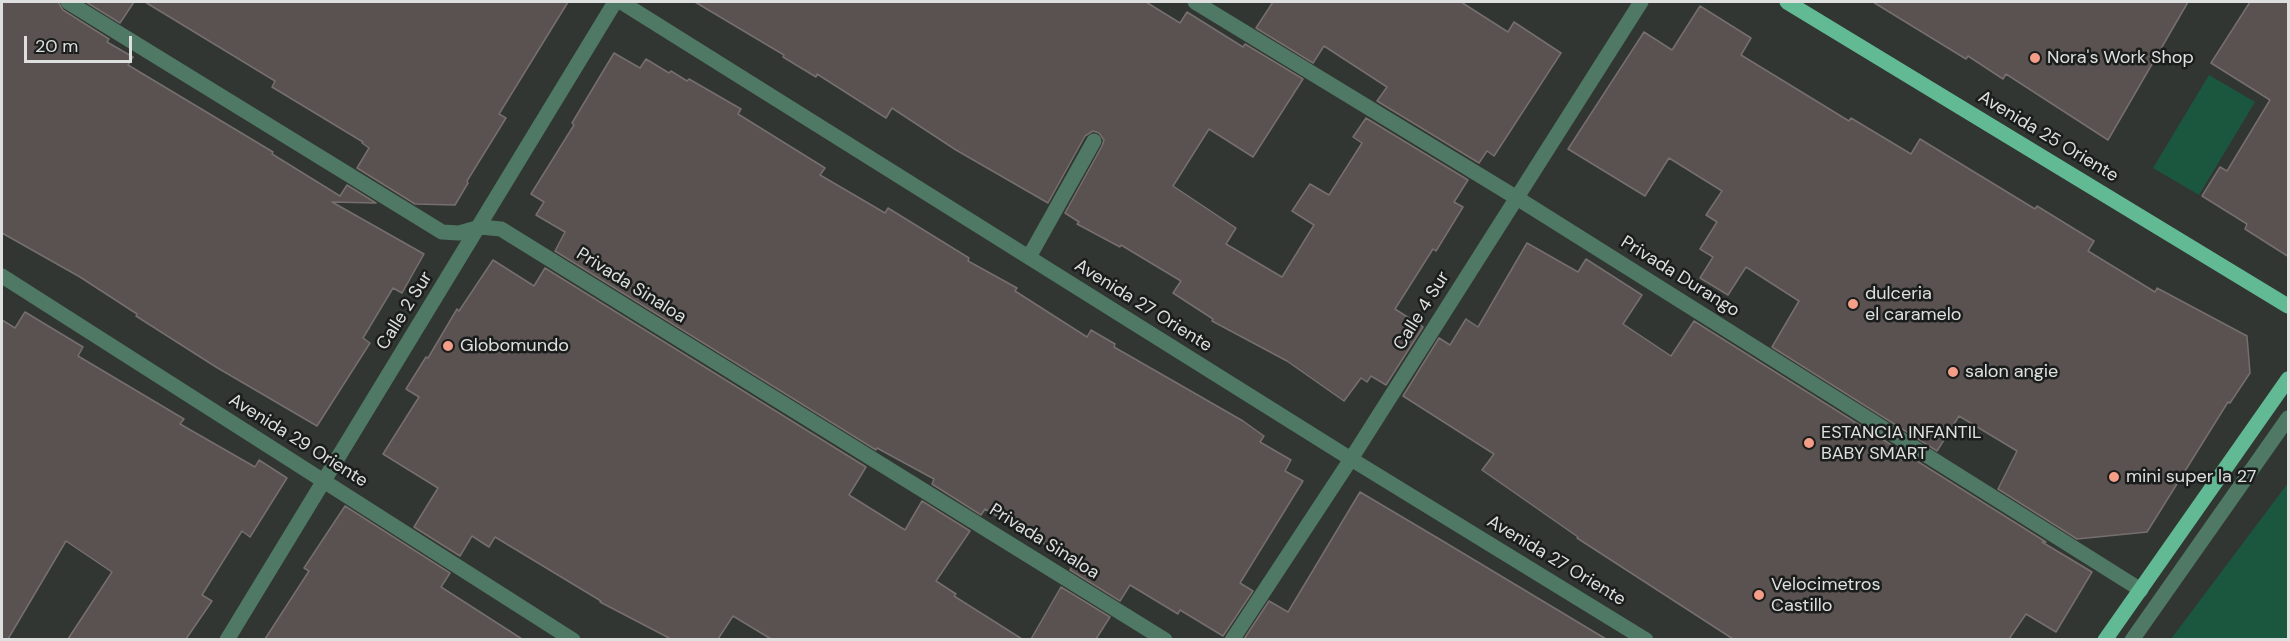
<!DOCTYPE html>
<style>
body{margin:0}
#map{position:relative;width:2290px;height:641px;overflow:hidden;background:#313633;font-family:"DM Sans",sans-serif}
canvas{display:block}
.frame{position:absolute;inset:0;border:3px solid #dde0df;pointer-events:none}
.scale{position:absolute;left:24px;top:36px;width:108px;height:27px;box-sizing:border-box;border:3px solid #dde0df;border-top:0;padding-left:8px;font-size:18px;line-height:21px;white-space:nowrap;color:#dde0df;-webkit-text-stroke:4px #1a1d1c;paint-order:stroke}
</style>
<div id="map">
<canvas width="2290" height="641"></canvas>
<div class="frame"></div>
<div class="scale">20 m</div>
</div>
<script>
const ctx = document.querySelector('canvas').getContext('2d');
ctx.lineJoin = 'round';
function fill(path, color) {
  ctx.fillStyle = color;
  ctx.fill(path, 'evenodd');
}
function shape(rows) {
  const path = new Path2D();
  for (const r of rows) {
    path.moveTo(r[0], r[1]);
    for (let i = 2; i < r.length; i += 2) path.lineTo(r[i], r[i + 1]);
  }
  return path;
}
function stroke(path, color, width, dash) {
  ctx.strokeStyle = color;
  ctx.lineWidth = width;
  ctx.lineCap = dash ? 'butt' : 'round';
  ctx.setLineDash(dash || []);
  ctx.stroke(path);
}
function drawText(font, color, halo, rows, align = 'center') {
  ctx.font = font + ' "DM Sans",sans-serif';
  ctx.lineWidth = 5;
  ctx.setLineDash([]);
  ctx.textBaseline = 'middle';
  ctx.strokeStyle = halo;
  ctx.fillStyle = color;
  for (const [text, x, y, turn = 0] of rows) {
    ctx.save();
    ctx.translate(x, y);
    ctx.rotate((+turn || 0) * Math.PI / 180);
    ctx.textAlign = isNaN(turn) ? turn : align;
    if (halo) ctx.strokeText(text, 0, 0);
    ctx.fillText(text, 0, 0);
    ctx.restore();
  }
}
fill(shape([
 [2209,75,2255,102,2199,195,2153,168],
 [2288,483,2288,639,2171,639]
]), '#1b563f');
const building = shape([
 [2,2,58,2,63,10,109,39,107,42,133,57,128,65,273,152,272,154,340,196,347,185,376,203,332,202,424,254,402,293,393,288,363,338,370,343,317,426,216,367,136,316,137,314,80,277,2,233,2,2],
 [86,2,134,2,120,23,86,2],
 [145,2,568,2,499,114,506,118,467,181,468,183,455,205,415,204,357,168,369,148,362,143,363,142,272,87,275,81,145,2],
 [695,2,1146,2,1180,23,1187,12,1243,47,1245,44,1303,79,1253,157,1209,129,1173,186,1236,228,1226,244,1282,277,1314,225,1292,211,1310,184,1329,195,1362,143,1353,137,1366,118,1468,180,1454,202,1463,207,1436,251,1433,249,1395,309,1423,327,1386,385,1371,376,1367,382,1361,378,1344,401,1287,361,1212,321,1213,319,1173,293,1181,281,1121,245,1120,247,1077,224,1079,222,1065,213,1102,146,1104,140,1099,133,1093,131,1085,136,1048,203,956,150,892,108,886,118,817,74,816,77,783,57,784,55,695,2],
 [1273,2,1461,2,1508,32,1514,22,1561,53,1494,156,1487,151,1479,163,1377,101,1387,87,1324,46,1313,63,1256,28,1273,2],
 [1873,2,2188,2,2108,140,2006,74,2003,79,1968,56,1966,59,1873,2],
 [2250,2,2289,2,2289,257,2245,229,2247,224,2202,196,2220,167,2227,171,2270,100,2211,63,2250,2],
 [1700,6,1751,38,1741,55,1849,121,1851,118,1911,154,1920,139,2035,209,2037,206,2094,241,2088,251,2155,292,2157,288,2247,336,2250,373,2230,403,2228,402,2147,532,2077,539,1998,489,2017,451,1959,416,1937,451,1772,347,1799,301,1746,267,1728,295,1700,278,1713,257,1700,249,1717,222,1706,215,1722,191,1669,158,1645,196,1568,149,1644,32,1672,50,1700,6],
 [614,53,640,68,646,59,669,73,671,71,687,81,689,79,741,109,738,114,825,168,820,175,885,213,888,208,969,258,968,261,1017,288,1015,291,1087,337,1091,330,1115,344,1114,347,1243,421,1264,436,1260,442,1291,460,1285,471,1303,481,1240,583,1253,591,1223,636,1180,610,1178,614,1130,585,1120,601,1070,570,1075,562,985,509,981,515,932,484,934,479,877,448,876,450,555,251,565,232,536,215,544,202,531,194,574,125,572,123,614,53],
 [1527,243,1578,272,1586,259,1642,295,1623,324,1671,356,1694,321,2046,542,2042,542,2092,572,2056,632,2026,614,2009,639,1733,639,1577,538,1578,537,1482,470,1494,454,1403,396,1439,338,1450,345,1466,319,1478,327,1527,243],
 [493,260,534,286,545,268,866,467,849,495,905,530,922,501,970,531,936,581,956,594,954,596,1022,639,771,639,733,616,718,639,671,639,600,602,601,601,495,537,489,547,472,536,460,556,414,527,438,488,383,454,419,397,406,389,426,357,428,358,457,309,459,311,493,260],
 [25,312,83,347,78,356,184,419,180,424,255,467,259,460,287,478,250,537,242,531,225,558,202,595,212,601,186,639,68,639,112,572,66,541,8,639,2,639,2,320,15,328,25,312],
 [1360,492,1441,540,1606,639,1244,639,1269,601,1288,612,1360,492],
 [345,506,450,573,441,587,522,639,265,639,309,571,304,568,345,506],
 [1061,587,1110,617,1096,639,1031,639,1061,587]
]);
fill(building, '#595251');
stroke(building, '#766f6d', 1.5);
stroke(shape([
 [68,2,442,232,459,233,480,227,501,229,1165,640],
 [621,2,1351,459,1646,640],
 [1195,2,1517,198,2141,590],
 [1029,257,1094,141],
 [2,276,573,640],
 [227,640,615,2],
 [1232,640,1351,459,1641,2],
 [2132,640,2288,418]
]), '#4f7865', 15);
stroke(shape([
 [1787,2,2288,306],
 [2105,640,2288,379]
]), '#61ba94', 15);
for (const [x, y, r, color] of [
 [2035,58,6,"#f49e88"],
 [1853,304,6,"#f49e88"],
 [448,346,6,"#f49e88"],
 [1953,372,6,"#f49e88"],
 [1809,443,6,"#f49e88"],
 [2114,477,6,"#f49e88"],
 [1759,595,6,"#f49e88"]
]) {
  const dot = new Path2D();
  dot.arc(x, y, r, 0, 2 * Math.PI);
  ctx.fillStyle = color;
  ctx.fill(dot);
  stroke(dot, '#1a1d1c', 2);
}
drawText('18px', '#dde0df', '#1a1d1c', [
 ["Nora's Work Shop",2047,58],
 ["dulceria",1865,294],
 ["el caramelo",1865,315],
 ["Globomundo",460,346],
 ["salon angie",1965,372],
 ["ESTANCIA INFANTIL",1821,433],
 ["BABY SMART",1821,454],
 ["mini super la 27",2126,477],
 ["Velocimetros",1771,585],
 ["Castillo",1771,606]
], 'left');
drawText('18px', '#dde0df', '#1a1d1c', [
 ["Avenida 25 Oriente",2048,137,31],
 ["Privada Durango",1680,277,32],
 ["Privada Sinaloa",631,286,32],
 ["Avenida 27 Oriente",1143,306,32],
 ["Calle 2 Sur",405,311,-58],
 ["Calle 4 Sur",1422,311,-58],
 ["Avenida 29 Oriente",298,441,32],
 ["Privada Sinaloa",1044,542,32],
 ["Avenida 27 Oriente",1556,561,31]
]);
</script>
